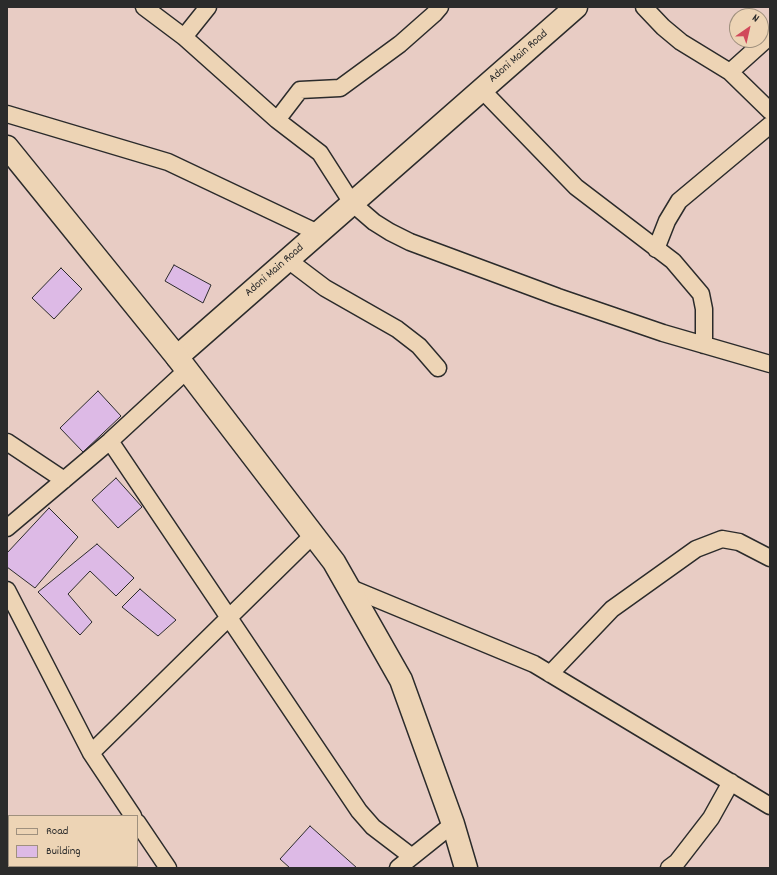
<!DOCTYPE html>
<style>
body{margin:0}
#map{position:relative;width:777px;height:875px;overflow:hidden;background:#e8ccc4;font-family:Dekko,sans-serif}
canvas{display:block}
.frame{position:absolute;inset:0;border:8px solid #2b2b2b;pointer-events:none}
.legend{position:absolute;left:8px;top:815px;width:130px;height:52px;box-sizing:border-box;background:#edd4b5;border:1px solid #9f907e;margin:0;padding:5px 7px;list-style:none;font-size:12px;color:#2b2b2b}
.legend li{display:flex;align-items:center;gap:8px;height:20px}
.legend b{width:20px;border:1px solid #9f907e}
.north{position:absolute;left:729px;top:8px;width:40px;height:40px;box-sizing:border-box;background:#edd4b5;border:1px solid #9f907e;border-radius:50%;rotate:34deg;font-size:11px;font-weight:700;line-height:16px;text-align:center;color:#2b2b2b}
.north::after{content:'';display:block;margin:auto;width:14px;height:18px;background:#d1495b;clip-path:polygon(50% 0,100% 100%,50% 72%,0 100%)}
</style>
<div id="map">
<canvas width="777" height="875"></canvas>
<div class="frame"></div>
<ul class="legend">
<li><b style="height:5px;background:#edd4b5"></b>Road</li>
<li><b style="height:11px;background:#ddbae6"></b>Building</li>
</ul>
<div class="north">N</div>
</div>
<script>
const ctx = document.querySelector('canvas').getContext('2d');
ctx.lineJoin = 'round';
function fill(path, color) {
  ctx.fillStyle = color;
  ctx.fill(path, 'evenodd');
}
function shape(rows) {
  const path = new Path2D();
  for (const r of rows) {
    path.moveTo(r[0], r[1]);
    for (let i = 2; i < r.length; i += 2) path.lineTo(r[i], r[i + 1]);
  }
  return path;
}
function stroke(path, color, width, dash) {
  ctx.strokeStyle = color;
  ctx.lineWidth = width;
  ctx.lineCap = dash ? 'butt' : 'round';
  ctx.setLineDash(dash || []);
  ctx.stroke(path);
}
function drawText(font, color, halo, rows, align = 'center') {
  ctx.font = font + ' Dekko,sans-serif';
  ctx.lineWidth = 3;
  ctx.setLineDash([]);
  ctx.textBaseline = 'middle';
  ctx.strokeStyle = halo;
  ctx.fillStyle = color;
  for (const [text, x, y, turn = 0] of rows) {
    ctx.save();
    ctx.translate(x, y);
    ctx.rotate((+turn || 0) * Math.PI / 180);
    ctx.textAlign = isNaN(turn) ? turn : align;
    if (halo) ctx.strokeText(text, 0, 0);
    ctx.fillText(text, 0, 0);
    ctx.restore();
  }
}
const building = shape([
 [174,265,211,285,203,303,165,281,174,265],
 [61,268,82,289,54,319,32,298,61,268],
 [98,391,121,416,83,452,60,428,98,391],
 [116,478,142,507,118,528,92,500,116,478],
 [49,508,78,537,35,588,7,567,7,553,49,508],
 [97,544,134,578,116,596,90,571,68,594,92,622,80,635,38,592,97,544],
 [140,589,176,620,158,636,122,607,140,589],
 [310,826,357,868,290,868,280,859,310,826],
 [17,866,42,866,44,868,15,868,17,866]
]);
fill(building, '#ddbae6');
stroke(building, '#2b2b2b', 1);
const street = shape([
 [144,7,184,37,277,120],
 [440,7,434,14,400,44,340,88,300,90,277,120,320,153,352,203,374,222,390,232,410,242,558,297,663,333,770,364],
 [644,7,663,27,681,42,730,72,770,111],
 [184,37,208,7],
 [730,72,770,36],
 [482,90,576,187,673,261,701,294,704,309,704,345],
 [7,114,168,162,318,233],
 [656,249,667,221,679,201,770,125],
 [288,260,325,288,397,329,419,346,438,368],
 [110,441,359,811,373,827,411,856],
 [7,442,64,480],
 [7,528,110,441,187,370],
 [348,587,534,664,770,806],
 [7,590,91,753,133,816],
 [550,674,612,609,696,549,722,539,739,542,770,558],
 [91,753,313,535],
 [137,822,168,868],
 [398,868,453,824],
 [669,868,677,862,711,818,731,782]
]);
const secondary = shape([
 [177,357,576,7]
]);
const primary = shape([
 [7,147,177,357,334,562,401,680,453,824,466,868]
]);
stroke(street, '#2b2b2b', 19);
stroke(secondary, '#2b2b2b', 25);
stroke(primary, '#2b2b2b', 25);
stroke(street, '#edd4b5', 16);
stroke(secondary, '#edd4b5', 22);
stroke(primary, '#edd4b5', 22);
drawText('12px', '#2b2b2b', '#edd4b5', [
 ["Adoni Main Road",519,57,-41],
 ["Adoni Main Road",275,271,-41]
]);
</script>
